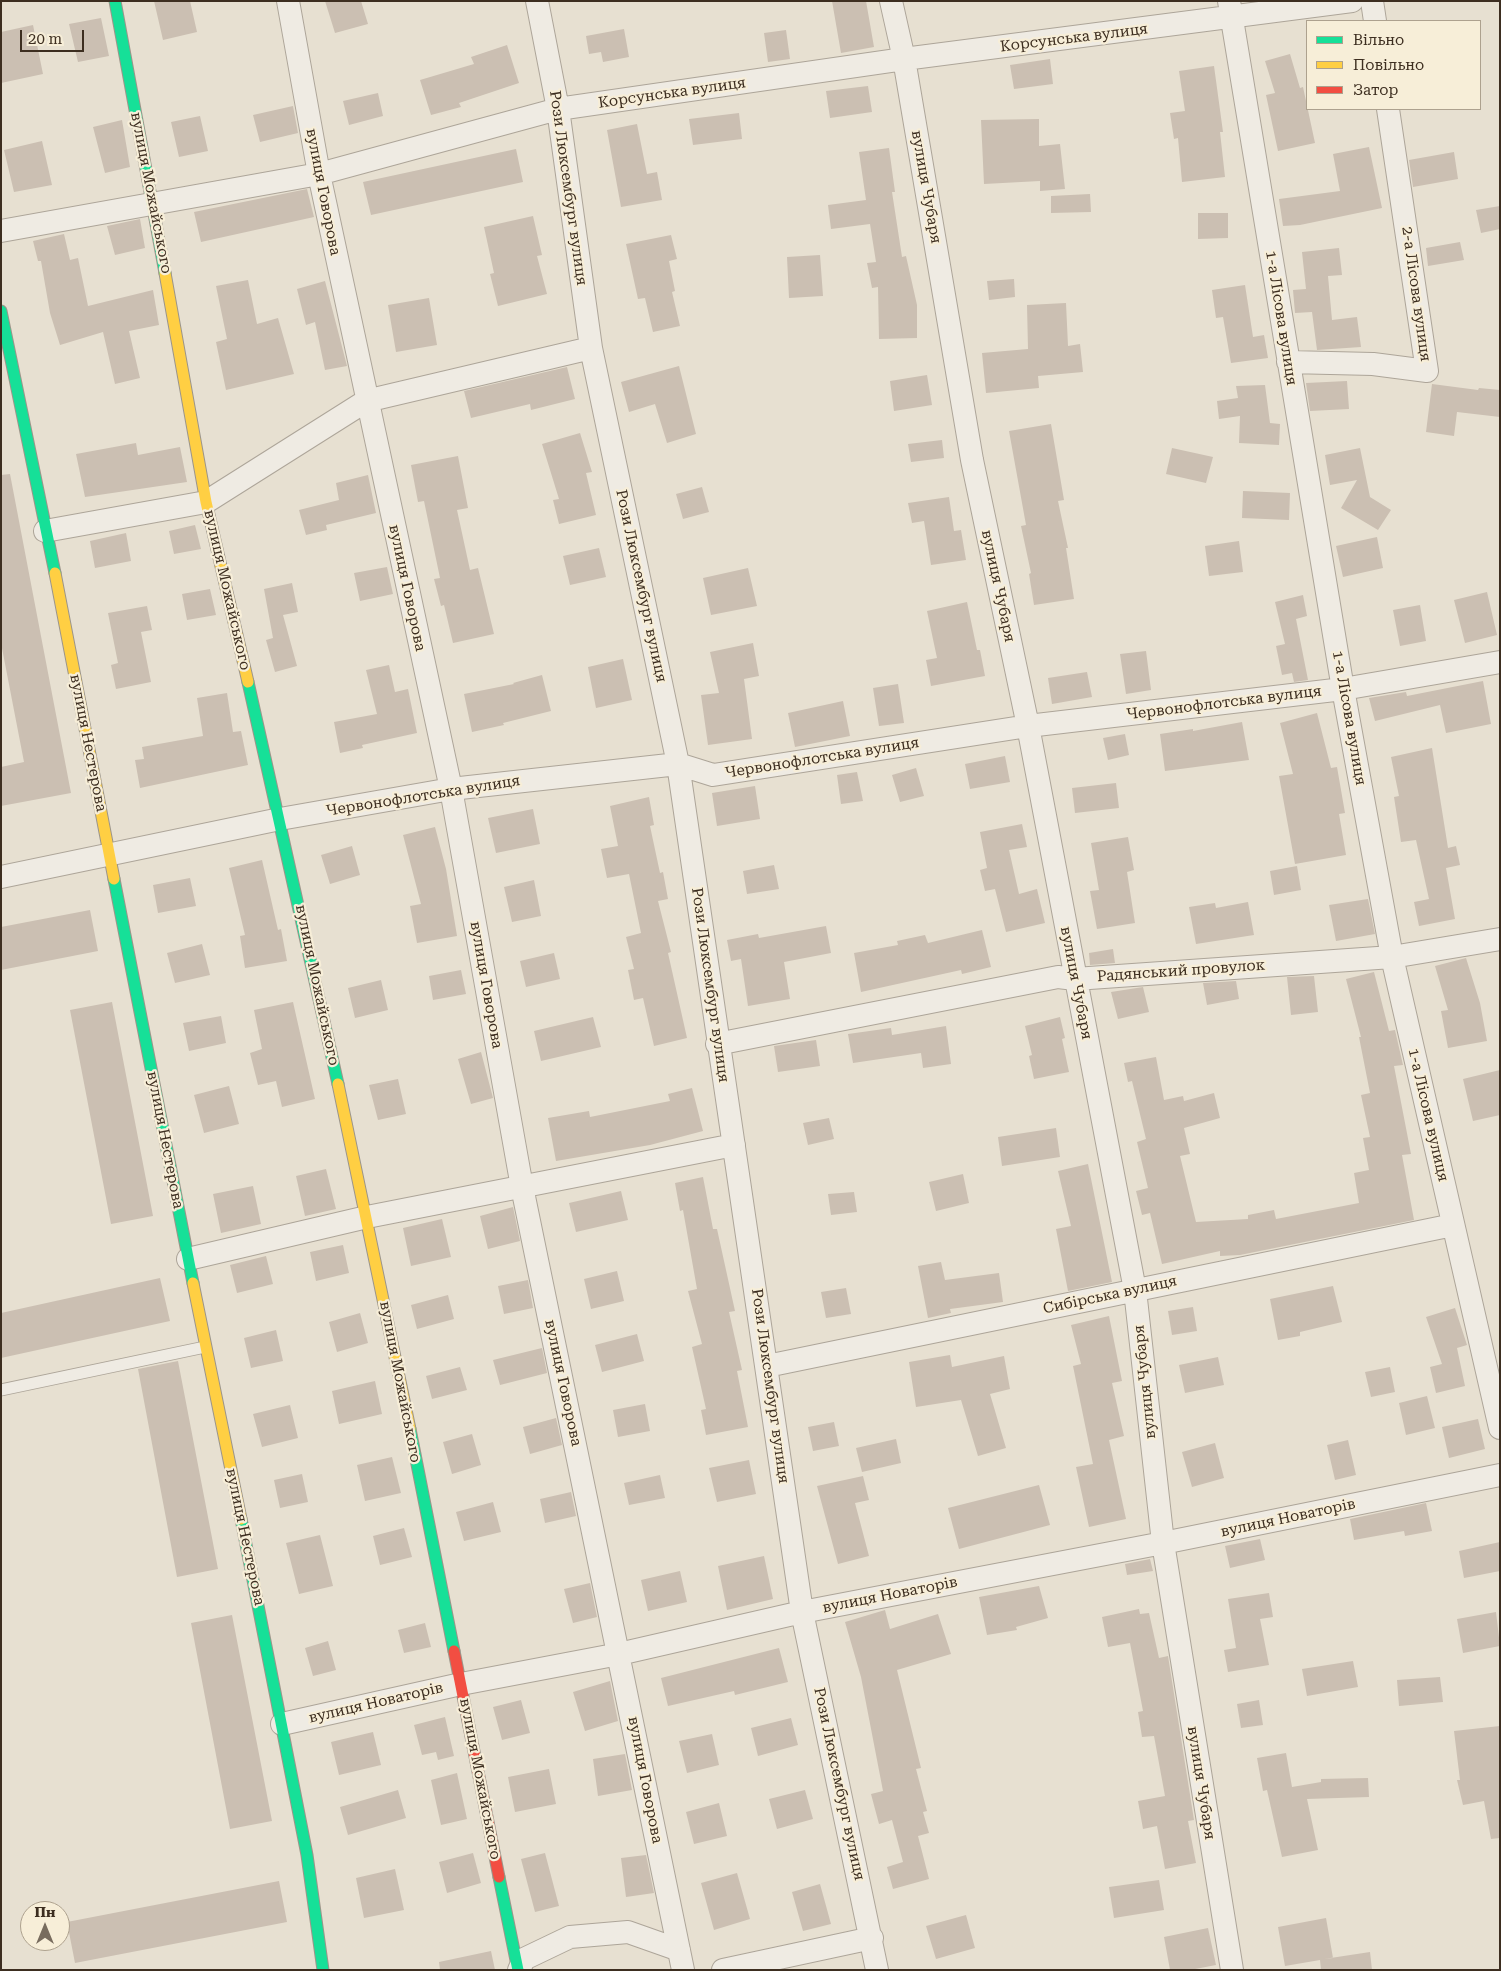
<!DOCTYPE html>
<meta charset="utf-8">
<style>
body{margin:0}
#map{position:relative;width:1501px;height:1971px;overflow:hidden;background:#e7e0d1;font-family:"Roboto Serif",serif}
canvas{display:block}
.frame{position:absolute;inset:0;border:2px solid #3d2e20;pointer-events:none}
.legend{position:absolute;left:1306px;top:20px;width:175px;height:90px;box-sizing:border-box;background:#f7eed8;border:1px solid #ada18e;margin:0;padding:6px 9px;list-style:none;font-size:15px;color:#3d2e20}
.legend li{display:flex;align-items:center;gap:10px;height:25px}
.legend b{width:25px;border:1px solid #ada18e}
.north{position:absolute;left:20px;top:1901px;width:50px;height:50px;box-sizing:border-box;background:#f7eed8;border:1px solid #ada18e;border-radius:50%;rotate:0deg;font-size:14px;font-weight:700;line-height:20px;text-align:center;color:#3d2e20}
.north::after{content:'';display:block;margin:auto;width:18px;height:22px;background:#786c5e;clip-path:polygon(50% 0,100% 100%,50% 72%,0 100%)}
.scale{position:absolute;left:20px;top:30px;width:64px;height:22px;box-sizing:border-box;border:2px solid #3d2e20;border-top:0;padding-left:6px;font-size:15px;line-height:18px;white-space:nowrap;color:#3d2e20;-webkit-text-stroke:4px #f7eed8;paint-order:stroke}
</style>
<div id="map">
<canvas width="1501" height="1971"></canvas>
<div class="frame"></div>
<ul class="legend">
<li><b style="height:6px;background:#16e098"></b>Вільно</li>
<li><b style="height:6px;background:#ffcf43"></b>Повільно</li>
<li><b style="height:6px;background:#f24e42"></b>Затор</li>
</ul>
<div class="north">Пн</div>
<div class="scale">20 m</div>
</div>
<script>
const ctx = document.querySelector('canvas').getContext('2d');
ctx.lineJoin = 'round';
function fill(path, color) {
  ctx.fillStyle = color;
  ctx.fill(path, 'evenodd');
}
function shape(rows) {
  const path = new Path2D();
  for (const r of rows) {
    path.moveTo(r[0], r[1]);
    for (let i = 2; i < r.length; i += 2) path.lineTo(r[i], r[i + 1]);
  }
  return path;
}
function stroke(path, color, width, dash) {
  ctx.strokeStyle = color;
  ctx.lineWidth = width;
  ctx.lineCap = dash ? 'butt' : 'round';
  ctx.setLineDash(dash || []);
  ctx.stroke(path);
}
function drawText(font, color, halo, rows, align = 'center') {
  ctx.font = font + ' "Roboto Serif",serif';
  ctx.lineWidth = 4.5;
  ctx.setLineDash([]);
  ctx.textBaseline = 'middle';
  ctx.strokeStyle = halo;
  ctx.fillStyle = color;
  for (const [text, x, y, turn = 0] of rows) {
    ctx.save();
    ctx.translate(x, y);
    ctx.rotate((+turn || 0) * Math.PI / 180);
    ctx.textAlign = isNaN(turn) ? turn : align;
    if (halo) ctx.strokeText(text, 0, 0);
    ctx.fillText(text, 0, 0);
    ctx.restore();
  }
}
fill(shape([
 [154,1,190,1,197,32,163,40],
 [325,1,361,1,368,24,335,33],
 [832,1,866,1,874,47,841,53],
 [101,18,109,56,78,62,69,24],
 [33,25,43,74,1,83,1,32],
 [624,29,629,57,603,62,601,52,589,54,586,36],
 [786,30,790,59,768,62,764,33],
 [507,45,519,83,459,103,461,107,431,115,420,80,474,64,471,57],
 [1290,54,1300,88,1303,87,1315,143,1278,151,1266,95,1275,93,1265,61],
 [1050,59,1053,84,1014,89,1010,65],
 [1214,66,1223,132,1220,132,1225,177,1182,182,1178,138,1174,139,1170,113,1185,111,1179,71],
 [868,86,872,112,830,118,826,91],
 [378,93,383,116,349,125,343,101],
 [293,106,298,133,260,142,253,115],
 [739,113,742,139,693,145,689,119],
 [200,116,208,151,179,157,171,122],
 [1039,119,1039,146,1060,144,1065,189,1040,191,1040,181,984,184,981,120],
 [122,120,130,167,105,173,93,127],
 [637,124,647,174,657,172,662,200,621,207,607,130],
 [42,141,52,185,14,192,4,150],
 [1369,147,1382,208,1300,225,1283,226,1279,199,1340,191,1333,154],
 [889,148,895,192,892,192,902,257,906,256,917,305,917,338,879,339,878,287,872,288,867,263,876,262,870,224,831,229,828,205,866,200,859,152],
 [516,149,523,182,371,215,363,182],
 [1454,152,1458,179,1413,187,1409,160],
 [307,189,314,217,201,242,194,212],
 [1090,194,1091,212,1051,213,1051,196],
 [1500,206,1500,229,1481,233,1476,210],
 [1198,213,1228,213,1228,238,1198,239],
 [533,216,542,255,537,256,547,294,498,306,490,274,494,273,484,227],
 [140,219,145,248,115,255,107,226],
 [64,234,70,260,78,258,88,306,153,290,159,325,129,331,140,378,115,384,103,332,60,345,50,313,41,261,38,261,33,241],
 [671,235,677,259,669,261,675,291,672,292,680,326,653,332,645,298,638,299,626,244],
 [1460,242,1464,260,1428,266,1426,248],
 [1339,248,1342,275,1328,276,1332,320,1357,317,1361,347,1317,350,1312,312,1295,313,1293,290,1306,289,1302,252],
 [820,255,823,296,789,298,787,257],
 [1014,279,1015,297,989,300,987,281],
 [248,280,257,324,278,318,294,374,226,390,216,342,227,339,216,286],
 [325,281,347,366,325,370,315,322,306,325,297,289],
 [1245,285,1253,337,1264,335,1268,358,1231,363,1223,317,1216,318,1212,290],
 [429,298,437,345,396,352,388,305],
 [1066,303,1068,346,1080,344,1083,372,1038,376,1039,388,986,393,982,353,1028,349,1027,305],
 [679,366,696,434,667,443,655,404,629,412,621,382],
 [567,367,575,399,531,410,530,404,471,418,464,391],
 [927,375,932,405,894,411,890,381],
 [1347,381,1349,409,1310,411,1306,383],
 [1432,384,1478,390,1479,388,1500,390,1500,417,1457,412,1454,436,1426,432],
 [1265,385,1270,423,1280,424,1279,445,1239,443,1240,416,1219,419,1217,401,1238,398,1236,386],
 [1051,424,1064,500,1058,501,1068,548,1066,548,1074,599,1034,605,1029,574,1031,573,1021,526,1026,525,1009,431],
 [580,433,592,472,586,473,596,515,559,524,553,500,559,499,542,444],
 [942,440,944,458,911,462,908,444],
 [136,443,138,455,180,447,187,482,85,497,76,454],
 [1172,448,1213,457,1206,483,1166,474],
 [1360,448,1370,497,1391,510,1378,530,1341,508,1357,480,1330,485,1325,455],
 [458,456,468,508,457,510,470,570,478,568,494,634,453,643,444,605,441,606,434,579,440,578,424,501,418,502,411,465],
 [10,474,71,793,1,806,1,767,24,762,1,643,1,475],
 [368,475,376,513,326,525,327,530,306,535,299,510,339,500,336,483],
 [702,487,709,512,683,519,676,494],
 [1243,491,1290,493,1289,520,1242,518],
 [949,497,954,531,961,530,966,560,931,565,924,521,912,523,908,503],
 [195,525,201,549,174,554,169,531],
 [126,533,131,561,95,568,90,541],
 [1377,537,1383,568,1343,577,1336,546],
 [1239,541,1243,572,1209,576,1205,546],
 [599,548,606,577,570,585,563,556],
 [387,567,393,594,360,601,354,573],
 [748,568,757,606,711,615,703,578],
 [292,583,298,612,283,615,297,666,275,672,266,640,273,638,264,589],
 [210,589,216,615,187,620,182,594],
 [1487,592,1497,635,1465,643,1454,600],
 [1303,595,1307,616,1296,619,1308,680,1294,682,1292,673,1282,675,1276,646,1285,644,1275,602],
 [967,602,977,650,980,650,985,676,931,686,926,660,937,658,927,611],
 [1420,605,1426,641,1400,646,1393,610],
 [147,606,152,630,141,632,151,682,116,689,111,665,118,663,108,613],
 [753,643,759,676,744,679,752,739,708,745,701,695,719,693,710,652],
 [1146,651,1151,690,1126,694,1120,654],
 [623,659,632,700,596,708,588,667],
 [389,665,395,692,408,689,417,733,362,745,363,748,340,753,334,722,377,714,366,670],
 [1087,672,1092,697,1052,704,1048,678],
 [542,675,551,711,503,723,504,725,472,732,464,694,514,684,513,683],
 [1483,681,1491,724,1446,733,1440,705,1375,721,1369,698,1406,692,1407,696],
 [898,684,904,723,879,726,873,688],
 [227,693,233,732,241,731,248,765,140,788,135,760,144,759,142,747,203,736,197,698],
 [843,701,850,736,795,747,788,713],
 [1317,713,1331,768,1337,767,1345,813,1339,814,1346,855,1295,864,1279,776,1293,774,1280,723],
 [1242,722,1249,760,1165,771,1160,734,1193,729,1193,731],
 [1125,734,1129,755,1108,760,1103,738],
 [1432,748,1448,848,1456,846,1460,865,1446,868,1455,919,1419,926,1414,902,1429,899,1416,840,1401,842,1394,797,1399,796,1391,757],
 [1005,756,1010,782,970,789,965,764],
 [916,768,924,796,900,802,892,775],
 [857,772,863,801,841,804,837,775],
 [1116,783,1119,808,1075,813,1072,788],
 [755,786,760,819,717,826,712,793],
 [649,797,654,825,650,826,660,873,663,872,668,899,658,901,671,952,668,953,687,1038,654,1046,643,998,634,1000,628,970,634,969,626,937,641,933,629,874,607,878,601,849,618,846,610,806],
 [533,809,540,844,496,853,488,818],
 [1022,824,1027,847,1009,850,1019,894,1037,889,1045,923,1006,932,995,889,985,891,980,870,987,868,980,832],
 [435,827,446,869,457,936,417,943,410,906,421,904,403,835],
 [1128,837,1134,870,1127,872,1135,923,1097,929,1090,891,1099,890,1091,843],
 [352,846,360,875,330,884,321,855],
 [262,860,278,930,281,929,287,961,245,968,240,936,245,935,229,868],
 [774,865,779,889,747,894,743,871],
 [1297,866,1301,890,1274,895,1270,871],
 [190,878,196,906,158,913,153,885],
 [534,880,541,916,512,922,504,887],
 [1368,899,1375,934,1336,941,1329,905],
 [1248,902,1254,935,1196,944,1189,907,1215,903,1216,908],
 [90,910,98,951,1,970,1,927],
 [826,926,831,953,784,962,790,999,748,1006,741,959,731,961,727,940,758,934,759,938],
 [982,930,991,967,962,974,961,970,861,992,854,953,898,945,897,941,925,935,928,943],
 [202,944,210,975,175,983,167,953],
 [1113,949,1115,963,1090,965,1089,953],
 [554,953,560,979,526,987,520,961],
 [1466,958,1480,1003,1487,1041,1448,1048,1441,1011,1448,1010,1435,966],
 [461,970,466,994,433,1000,429,976],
 [1374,972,1389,1031,1395,1030,1403,1065,1394,1066,1411,1154,1402,1155,1414,1220,1240,1255,1220,1256,1220,1251,1162,1264,1150,1213,1142,1215,1136,1191,1148,1188,1137,1142,1146,1139,1132,1081,1128,1082,1124,1063,1156,1057,1164,1100,1183,1096,1184,1101,1214,1093,1220,1118,1184,1128,1190,1154,1180,1156,1196,1222,1248,1219,1248,1215,1274,1210,1276,1219,1359,1203,1354,1173,1369,1170,1363,1138,1370,1137,1361,1095,1370,1093,1359,1037,1361,1037,1346,979],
 [1314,976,1318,1012,1291,1015,1287,977],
 [381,980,388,1010,355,1018,348,988],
 [1236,981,1239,999,1207,1005,1203,983],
 [1143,987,1149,1012,1118,1019,1111,992],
 [112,1002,153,1216,111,1224,70,1010],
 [293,1002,315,1099,282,1107,276,1081,258,1085,250,1053,262,1049,254,1010],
 [221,1016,226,1043,189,1051,183,1023],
 [593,1017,601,1047,541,1061,534,1031],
 [1060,1017,1065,1038,1062,1039,1069,1072,1034,1079,1029,1056,1032,1055,1025,1026],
 [946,1026,951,1064,923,1068,921,1053,853,1063,848,1034,891,1028,892,1035],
 [816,1040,820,1066,778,1072,774,1046],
 [481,1052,493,1098,471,1104,458,1059],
 [1500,1070,1500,1115,1473,1121,1463,1079],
 [398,1079,406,1114,378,1120,369,1085],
 [229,1086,239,1124,204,1133,194,1095],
 [692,1088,703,1131,650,1145,556,1161,548,1118,589,1111,590,1117,670,1101,668,1094],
 [829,1118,834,1139,808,1145,803,1123],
 [1056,1128,1060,1157,1002,1166,998,1137],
 [1088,1164,1112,1282,1068,1291,1056,1229,1071,1226,1058,1171],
 [326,1169,336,1209,305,1216,296,1176],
 [963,1174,969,1203,936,1211,929,1182],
 [703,1177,713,1229,717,1229,735,1311,729,1312,742,1370,737,1371,748,1427,706,1435,701,1410,706,1409,692,1347,702,1344,688,1291,697,1289,683,1210,680,1211,675,1183],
 [253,1186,261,1224,221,1233,213,1194],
 [621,1191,628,1220,576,1232,569,1203],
 [854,1192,857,1212,831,1215,828,1194],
 [513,1207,520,1241,488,1249,480,1216],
 [442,1219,451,1257,411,1266,403,1228],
 [343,1245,349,1273,316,1281,310,1252],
 [266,1256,273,1284,237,1293,230,1265],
 [941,1262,945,1280,999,1273,1003,1302,950,1309,951,1313,928,1318,918,1266],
 [617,1271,624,1301,591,1309,584,1279],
 [160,1278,170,1321,1,1358,1,1313],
 [528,1280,533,1308,504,1314,498,1286],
 [1333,1286,1342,1322,1300,1332,1300,1336,1278,1340,1270,1299],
 [846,1288,851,1314,826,1318,821,1292],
 [448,1295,454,1319,417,1329,411,1305],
 [1193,1307,1197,1331,1172,1335,1168,1311],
 [1455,1308,1467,1345,1457,1348,1465,1386,1436,1393,1430,1367,1442,1364,1426,1317],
 [360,1313,368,1343,337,1352,329,1322],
 [1109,1316,1122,1381,1112,1383,1124,1436,1109,1440,1126,1519,1089,1527,1076,1467,1093,1464,1073,1366,1081,1364,1071,1325],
 [276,1330,283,1361,251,1368,244,1338],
 [637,1334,644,1361,602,1372,595,1345],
 [542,1348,547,1373,500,1385,493,1360],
 [950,1355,952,1367,1004,1356,1010,1389,990,1394,1006,1448,978,1456,961,1400,916,1407,909,1362],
 [1218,1357,1224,1385,1185,1393,1179,1365],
 [178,1361,218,1569,177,1577,138,1369],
 [460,1367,467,1390,432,1399,426,1376],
 [1390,1367,1395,1392,1371,1397,1365,1372],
 [375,1381,382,1414,339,1424,332,1391],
 [1427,1396,1435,1428,1406,1435,1399,1403],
 [645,1404,650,1431,618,1437,613,1410],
 [290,1405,298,1438,262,1447,253,1414],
 [556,1418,562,1445,530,1454,523,1427],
 [1478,1419,1485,1449,1449,1458,1442,1427],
 [834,1422,839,1446,813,1451,808,1427],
 [472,1434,481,1465,452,1474,443,1442],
 [896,1439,901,1463,862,1472,856,1448],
 [1348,1440,1356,1475,1335,1480,1327,1445],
 [1215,1443,1224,1478,1192,1487,1182,1452],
 [392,1457,401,1493,365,1501,357,1465],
 [749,1460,756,1494,717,1502,709,1468],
 [302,1474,308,1502,280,1508,274,1480],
 [660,1475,665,1498,629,1505,624,1483],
 [863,1476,869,1500,855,1503,869,1556,838,1564,817,1486],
 [1039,1485,1050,1525,959,1549,948,1508],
 [571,1492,576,1516,545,1523,540,1499],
 [493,1502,501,1532,464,1541,456,1512],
 [1426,1503,1432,1531,1405,1536,1404,1531,1354,1540,1350,1519],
 [404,1528,412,1557,380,1565,373,1536],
 [320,1535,333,1586,299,1594,286,1543],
 [1260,1539,1265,1560,1230,1568,1225,1546],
 [1500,1542,1500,1571,1464,1578,1459,1551],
 [764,1556,773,1599,727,1610,718,1566],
 [1150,1559,1153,1571,1127,1575,1125,1564],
 [680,1571,687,1602,648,1611,641,1580],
 [590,1583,597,1617,573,1623,564,1589],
 [1039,1586,1048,1618,1016,1627,1017,1630,987,1635,979,1597],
 [1269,1593,1273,1617,1260,1619,1269,1665,1228,1672,1224,1650,1236,1648,1228,1599],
 [1139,1609,1140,1614,1149,1613,1159,1658,1168,1656,1194,1820,1188,1821,1196,1863,1165,1869,1157,1826,1143,1829,1138,1801,1165,1796,1154,1736,1142,1737,1138,1712,1143,1711,1130,1643,1108,1647,1102,1617],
 [885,1610,890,1629,938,1614,951,1654,897,1670,921,1768,916,1769,927,1811,923,1812,929,1833,918,1836,929,1879,893,1889,887,1867,903,1862,892,1820,879,1824,871,1794,883,1791,861,1677,845,1622],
 [1496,1612,1500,1646,1463,1653,1457,1619],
 [232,1615,272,1821,230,1829,191,1623],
 [425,1623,431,1647,404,1653,398,1630],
 [328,1641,336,1670,313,1676,305,1648],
 [779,1648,788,1682,735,1695,734,1691,668,1706,661,1678],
 [1353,1661,1358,1687,1307,1696,1302,1669],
 [1440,1677,1443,1702,1399,1706,1397,1680],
 [610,1681,618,1721,585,1731,573,1692],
 [521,1700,530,1733,502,1740,493,1707],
 [1259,1700,1263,1725,1241,1728,1237,1704],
 [445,1717,454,1756,438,1760,436,1752,422,1755,414,1725],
 [791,1718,798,1745,758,1756,751,1728],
 [1500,1726,1500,1838,1491,1839,1484,1801,1463,1805,1457,1780,1460,1780,1454,1731],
 [373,1732,381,1765,339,1775,331,1742],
 [712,1734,719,1765,687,1773,679,1741],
 [1286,1753,1292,1787,1321,1782,1321,1779,1368,1778,1369,1797,1307,1799,1318,1850,1282,1857,1267,1790,1263,1791,1257,1758],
 [625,1754,632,1790,598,1796,593,1759],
 [549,1769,556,1804,515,1812,508,1777],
 [457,1773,467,1819,441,1825,431,1780],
 [398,1790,406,1818,348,1835,340,1807],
 [805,1790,813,1819,777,1829,769,1799],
 [719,1803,727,1836,694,1844,686,1812],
 [473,1853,481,1883,447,1893,439,1862],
 [545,1853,559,1906,535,1912,521,1859],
 [646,1855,654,1893,626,1897,621,1858],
 [395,1869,404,1910,364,1918,356,1878],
 [737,1873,750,1919,714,1930,701,1883],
 [1159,1880,1164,1910,1114,1918,1109,1887],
 [279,1881,287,1922,75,1963,67,1922],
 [820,1884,831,1924,803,1931,792,1892],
 [966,1915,975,1948,936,1959,926,1926],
 [1326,1918,1333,1958,1324,1959,1370,1952,1372,1970,1321,1970,1320,1960,1285,1966,1278,1927],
 [1208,1928,1216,1965,1190,1970,1170,1970,1164,1937],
 [491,1951,495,1970,440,1970,439,1962]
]), '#cbbfb2');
const lane = shape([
 [1,1390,205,1347]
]);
const street = shape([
 [288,1,319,174,451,789,522,1187,683,1970],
 [537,1,558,109,591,348,678,764,802,1612,877,1970],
 [891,1,904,59,972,460,1028,726,1135,1290,1163,1543,1232,1970],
 [1229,1,1343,689,1392,957,1500,1428],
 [1372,1,1375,21],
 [1,231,319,174,558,109,904,59,1352,1],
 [1288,362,1373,364,1427,371,1388,109],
 [45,531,206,502,366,401,591,348],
 [1,877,280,819,451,789,678,764,713,775,1028,726,1343,689,1500,662],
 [717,1044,1058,977,1075,979,1392,957,1500,939],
 [188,1259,367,1217,734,1145],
 [767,1366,1453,1225],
 [282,1724,461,1684,619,1654,802,1612,1163,1543,1500,1475],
 [519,1970,524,1959,570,1937,628,1932,679,1950],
 [723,1970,872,1938]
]);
const fast = shape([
 [115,1,165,273],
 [1,311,55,573],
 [248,682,338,1084],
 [114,879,193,1283],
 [410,1429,454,1651],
 [241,1519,307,1855,323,1970],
 [499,1877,518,1970]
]);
const slow = shape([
 [165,273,206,502,248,682],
 [55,573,114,879],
 [338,1084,410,1429],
 [193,1283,241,1519]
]);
const jam = shape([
 [454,1651,499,1877]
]);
stroke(lane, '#ada599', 13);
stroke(street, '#ada599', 24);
stroke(fast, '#9c958a', 13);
stroke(slow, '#9c958a', 13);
stroke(jam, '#9c958a', 13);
stroke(lane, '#efebe3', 11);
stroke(street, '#efebe3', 22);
stroke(fast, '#16e098', 11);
stroke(slow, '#ffcf43', 11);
stroke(jam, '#f24e42', 11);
drawText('15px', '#3d2e20', '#f7eed8', [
 ["Корсунська вулиця",1074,38,-7],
 ["Корсунська вулиця",672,93,-8],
 ["вулиця Чубаря",926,187,80],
 ["Рози Люксембург вулиця",568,188,82],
 ["вулиця Говорова",323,192,79],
 ["вулиця Можайського",151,193,79],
 ["2-а Лісова вулиця",1416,294,82],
 ["1-а Лісова вулиця",1281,318,81],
 ["Рози Люксембург вулиця",641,586,78],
 ["вулиця Чубаря",998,586,78],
 ["вулиця Говорова",407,588,78],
 ["вулиця Можайського",227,590,77],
 ["Червонофлотська вулиця",1224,703,-7],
 ["1-а Лісова вулиця",1349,718,80],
 ["вулиця Нестерова",88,743,79],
 ["Червонофлотська вулиця",822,758,-9],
 ["Червонофлотська вулиця",423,796,-9],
 ["Радянський провулок",1181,971,-4],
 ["вулиця Чубаря",1076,983,79],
 ["вулиця Можайського",317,985,78],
 ["вулиця Говорова",486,985,80],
 ["Рози Люксембург вулиця",710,985,82],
 ["1-а Лісова вулиця",1428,1115,77],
 ["вулиця Нестерова",165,1140,79],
 ["Сибірська вулиця",1110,1295,-12],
 ["вулиця Можайського",400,1382,79],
 ["вулиця Чубаря",1145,1382,-96],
 ["вулиця Говорова",563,1383,78],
 ["Рози Люксембург вулиця",770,1386,82],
 ["вулиця Новаторів",1288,1518,-12],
 ["вулиця Нестерова",245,1537,78],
 ["вулиця Новаторів",890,1595,-11],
 ["вулиця Новаторів",376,1703,-13],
 ["вулиця Можайського",480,1779,79],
 ["вулиця Говорова",645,1780,79],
 ["вулиця Чубаря",1201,1783,81],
 ["Рози Люксембург вулиця",839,1784,78]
]);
</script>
